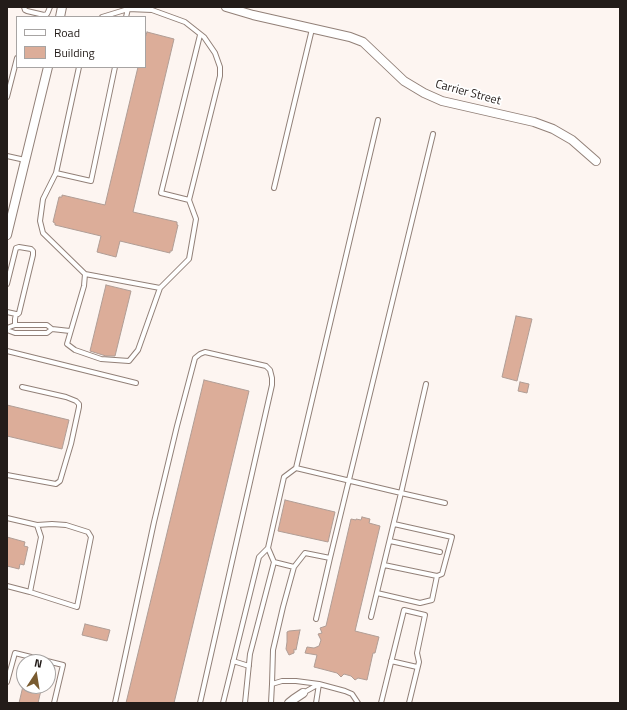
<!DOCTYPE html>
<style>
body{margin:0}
#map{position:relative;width:627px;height:710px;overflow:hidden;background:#fdf5f1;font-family:"Titillium Web",sans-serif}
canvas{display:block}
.frame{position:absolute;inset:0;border:8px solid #231c19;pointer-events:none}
.legend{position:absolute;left:16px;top:16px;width:130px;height:52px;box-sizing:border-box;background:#fff;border:1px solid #a7a4a3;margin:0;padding:5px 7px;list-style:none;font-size:12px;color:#231c19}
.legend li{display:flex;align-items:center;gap:8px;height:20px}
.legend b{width:20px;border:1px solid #a7a4a3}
.north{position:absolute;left:16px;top:654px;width:40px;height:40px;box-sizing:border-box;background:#fff;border:1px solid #a7a4a3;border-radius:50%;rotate:12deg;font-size:11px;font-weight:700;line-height:16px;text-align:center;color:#231c19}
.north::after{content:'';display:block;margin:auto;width:14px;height:18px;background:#795b30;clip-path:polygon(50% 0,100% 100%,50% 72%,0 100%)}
</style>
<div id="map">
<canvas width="627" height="710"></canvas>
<div class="frame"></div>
<ul class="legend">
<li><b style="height:5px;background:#fff"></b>Road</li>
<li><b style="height:11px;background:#dcad99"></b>Building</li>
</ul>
<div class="north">N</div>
</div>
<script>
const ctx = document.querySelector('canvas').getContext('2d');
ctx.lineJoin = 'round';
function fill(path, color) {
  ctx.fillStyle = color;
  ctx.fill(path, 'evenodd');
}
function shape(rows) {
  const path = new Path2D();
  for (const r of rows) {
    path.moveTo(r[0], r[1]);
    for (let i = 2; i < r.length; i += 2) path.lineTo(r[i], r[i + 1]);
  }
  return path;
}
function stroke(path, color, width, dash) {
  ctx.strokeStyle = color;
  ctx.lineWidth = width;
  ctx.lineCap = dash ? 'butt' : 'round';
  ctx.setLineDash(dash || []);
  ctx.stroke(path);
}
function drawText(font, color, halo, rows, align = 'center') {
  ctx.font = font + ' "Titillium Web",sans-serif';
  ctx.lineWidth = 3.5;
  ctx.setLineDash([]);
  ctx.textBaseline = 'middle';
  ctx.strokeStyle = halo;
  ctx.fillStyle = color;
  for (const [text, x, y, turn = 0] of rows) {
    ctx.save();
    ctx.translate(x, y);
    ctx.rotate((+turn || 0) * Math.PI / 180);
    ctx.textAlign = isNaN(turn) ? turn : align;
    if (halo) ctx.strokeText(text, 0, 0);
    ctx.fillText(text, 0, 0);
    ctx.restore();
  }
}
const building = shape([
 [147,32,174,39,133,212,177,222,177,225,178,225,172,251,170,251,170,253,120,241,116,257,97,252,101,236,55,225,55,223,53,222,59,197,62,197,62,195,105,205,138,67,145,67,145,38,147,32],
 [106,285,131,291,115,356,106,356,90,351,106,285],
 [516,316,532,319,517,381,502,377,516,316],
 [204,380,249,391,174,703,126,703,204,380],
 [520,382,529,384,527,393,518,391,520,382],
 [7,405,69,420,62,449,7,436,7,405],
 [285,500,335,512,328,542,278,531,285,500],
 [362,517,370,519,369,523,380,526,355,631,379,637,375,653,373,653,367,680,358,678,355,680,351,676,344,674,341,677,337,673,314,667,317,655,305,653,307,647,314,648,319,646,321,640,318,634,322,633,320,628,326,626,351,519,356,520,356,519,361,520,362,517],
 [7,537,25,542,24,546,28,547,24,565,20,564,19,569,7,566,7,537],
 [85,624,110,630,107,641,82,635,85,624],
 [300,630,296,650,294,649,294,653,289,655,286,649,287,642,287,632,289,631,300,630],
 [23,686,42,686,38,703,19,703,23,686]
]);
fill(building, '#dcad99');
stroke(building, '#b09d95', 1);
const lane = shape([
 [24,7,25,10,27,11,44,15,47,14,48,12,50,7],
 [126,17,128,9],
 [79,67,56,173,43,199,40,221,43,233,85,274,84,286,67,344,75,350,101,359,129,361,138,350,160,288,189,259,196,219,189,200,220,76,220,67,215,53,204,37,185,22,152,10,128,9,102,17],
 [7,97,17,58],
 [378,120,296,468,401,493,426,384],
 [7,156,25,160],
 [56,173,91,181,115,67],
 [274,188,312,29],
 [189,200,161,193,200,35],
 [85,274,160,288],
 [7,284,16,248,19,247,31,249,33,251,33,255,19,313,18,314,16,314,15,319,15,325],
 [7,312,16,314],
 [7,328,15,325,47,325,52,329,70,331],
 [7,330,15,333,47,333,52,329],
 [7,351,136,383],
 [7,475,56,484,60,481,71,444,79,407,79,404,76,401,66,397,22,387],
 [7,518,37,525,41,537,30,592,7,586],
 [390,541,440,552],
 [384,565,437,576,442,574,452,537,394,524],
 [294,567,274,562,268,548,284,477,296,468],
 [30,592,77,607,91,537,88,532,66,525,52,524,37,525],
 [377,593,420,603,432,600,437,576],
 [371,617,401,493,445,503],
 [316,619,330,558],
 [233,661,249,666],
 [391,661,417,667],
 [7,682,15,653,63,665,54,703],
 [272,684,273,650,283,607,294,567,305,553,330,558,433,134],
 [303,693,319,684,345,691,352,694,358,703],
 [115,703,154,522,177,426,195,358,200,354,205,352,266,366,270,370,272,378,272,385,200,703],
 [223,703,259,557,268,548],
 [245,703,250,654,274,562],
 [271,703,272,684,282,681,296,681,319,684,316,703],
 [381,703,404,610,425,615,417,653,419,662,409,703]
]);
const street = shape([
 [226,7,253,15,350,37,363,42,404,81,424,93,442,101,534,122,553,129,572,140,596,161],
 [60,17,62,7],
 [7,235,48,67],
 [289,703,294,699,303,693]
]);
stroke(lane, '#928078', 6);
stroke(street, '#928078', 10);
stroke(lane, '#fff', 4);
stroke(street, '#fff', 8);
drawText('12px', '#231c19', '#fff', [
 ["Carrier Street",468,93,15]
]);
</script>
